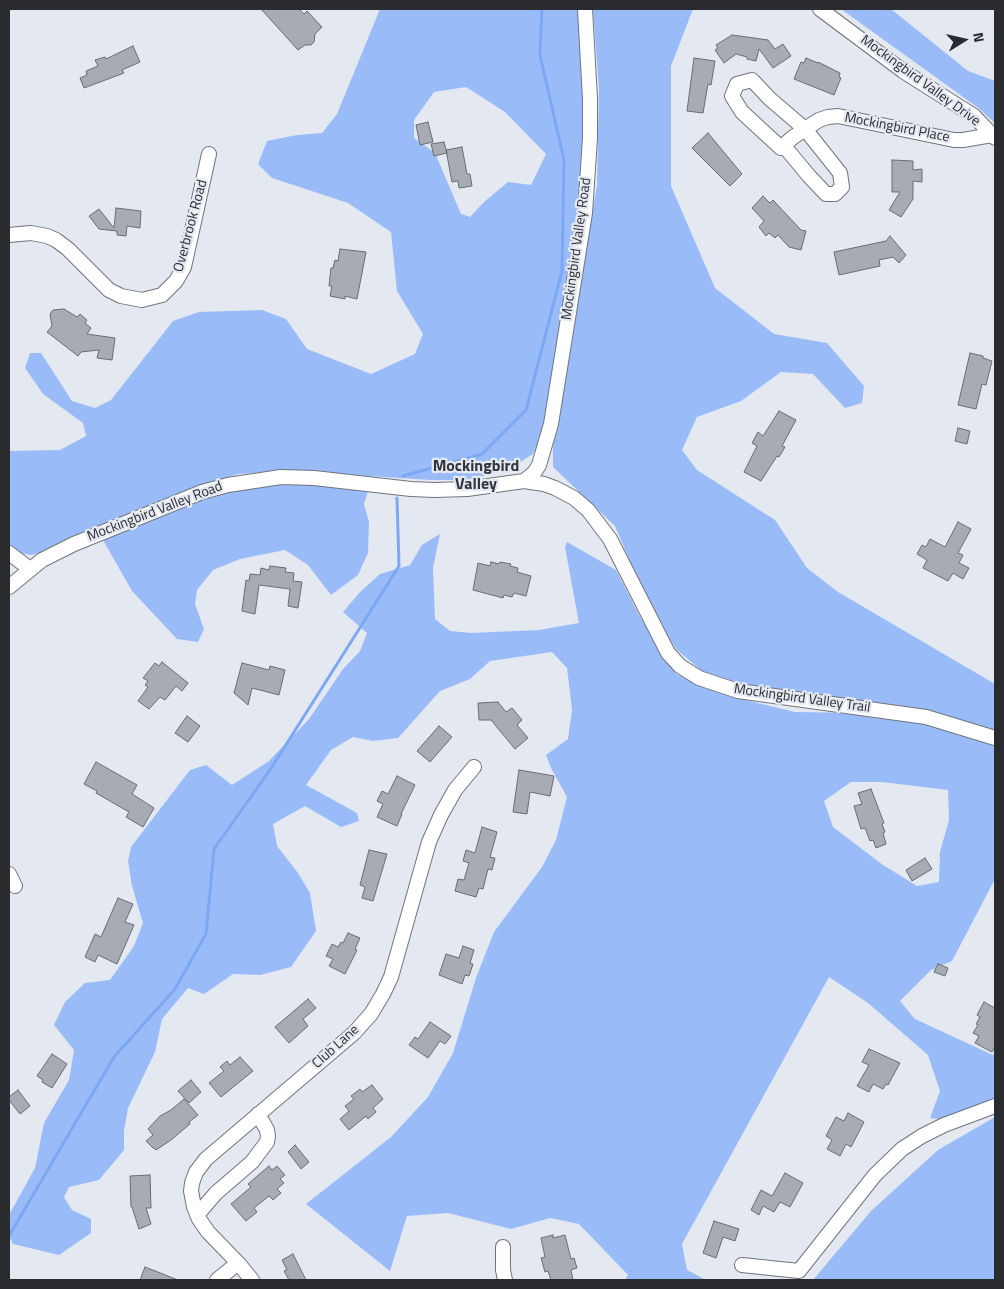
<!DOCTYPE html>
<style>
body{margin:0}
#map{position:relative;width:1004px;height:1289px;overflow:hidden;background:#e4e8f0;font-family:"Titillium Web",sans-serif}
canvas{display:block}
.frame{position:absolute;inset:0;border:10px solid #292b2e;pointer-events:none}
.north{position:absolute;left:939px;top:15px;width:50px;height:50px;-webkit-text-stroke:4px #e4e8f0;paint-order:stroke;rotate:80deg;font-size:14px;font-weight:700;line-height:20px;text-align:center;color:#292b2e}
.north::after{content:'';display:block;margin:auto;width:18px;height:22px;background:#292b2e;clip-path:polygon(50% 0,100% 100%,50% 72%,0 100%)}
</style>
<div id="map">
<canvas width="1004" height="1289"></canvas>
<div class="frame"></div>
<div class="north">N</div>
</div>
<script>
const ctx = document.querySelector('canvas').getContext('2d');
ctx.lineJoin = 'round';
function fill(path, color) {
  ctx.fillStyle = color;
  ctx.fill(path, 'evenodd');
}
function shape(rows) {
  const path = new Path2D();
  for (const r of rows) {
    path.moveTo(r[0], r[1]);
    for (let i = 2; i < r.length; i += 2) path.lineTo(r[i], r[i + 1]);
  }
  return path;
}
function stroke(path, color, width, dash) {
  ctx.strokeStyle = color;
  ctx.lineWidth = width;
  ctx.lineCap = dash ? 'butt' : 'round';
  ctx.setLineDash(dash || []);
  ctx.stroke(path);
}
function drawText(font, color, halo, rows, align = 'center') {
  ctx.font = font + ' "Titillium Web",sans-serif';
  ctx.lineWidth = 4.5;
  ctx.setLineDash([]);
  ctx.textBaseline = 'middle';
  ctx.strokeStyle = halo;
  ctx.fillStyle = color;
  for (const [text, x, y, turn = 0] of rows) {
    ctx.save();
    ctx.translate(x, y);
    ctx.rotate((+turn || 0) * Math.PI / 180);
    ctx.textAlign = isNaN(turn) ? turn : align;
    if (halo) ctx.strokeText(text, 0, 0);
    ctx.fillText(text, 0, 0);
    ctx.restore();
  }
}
fill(shape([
 [380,9,580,9,585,131,582,174,574,240,543,434,533,454,511,468,469,480,431,480,289,471,238,474,180,493,191,503,213,495,295,482,369,488,364,504,369,522,368,553,358,575,331,595,308,565,285,550,240,559,213,570,197,590,195,604,204,629,198,642,177,639,132,591,95,526,49,551,31,555,19,553,9,545,9,451,60,450,86,436,83,423,43,394,25,368,30,353,41,353,72,401,95,408,111,400,173,321,199,312,262,310,286,319,307,349,371,374,415,354,423,334,397,291,391,232,348,203,272,178,258,164,267,141,297,135,322,133,337,114],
 [466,87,505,112,546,154,531,185,508,182,484,202,470,217,461,214,435,153,414,138,414,120,434,92],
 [593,9,693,9,671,66,671,186,715,288,774,334,827,343,864,386,862,403,845,408,813,374,781,372,741,401,697,417,682,450,697,470,775,520,807,568,838,592,995,684,995,731,750,687,702,671,677,650,654,618,615,526,553,467,553,447,597,185,599,89],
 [841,9,891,9,968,71,995,81,995,123,977,107],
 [440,534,433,568,435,619,450,631,471,633,539,630,579,623,565,547,567,542,616,570,639,615,676,674,733,697,795,712,864,713,937,726,995,744,995,879,952,961,931,970,900,1001,915,1019,995,1056,995,1100,946,1120,930,1118,940,1091,928,1055,868,1003,829,977,682,1244,687,1270,706,1280,625,1280,628,1275,579,1224,550,1218,511,1229,448,1213,407,1216,390,1271,306,1204,391,1137,428,1097,453,1053,476,978,494,932,542,867,556,840,567,797,551,768,546,755,568,739,572,710,567,668,552,652,490,661,470,679,440,691,398,738,373,741,353,737,331,750,306,785,357,813,359,821,341,827,305,806,273,824,277,846,298,873,310,893,316,931,291,967,260,975,233,974,204,994,188,988,162,1019,155,1052,128,1108,124,1131,124,1150,99,1180,69,1187,64,1197,72,1210,91,1219,91,1233,59,1255,13,1244,9,1236,9,1215,35,1168,44,1123,69,1080,74,1050,54,1025,65,1002,85,983,110,980,134,946,143,923,132,886,128,861,131,847,190,770,206,765,232,785,269,761,309,719,343,669,360,651,367,633,343,612,360,592,380,574,410,565,422,545],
 [851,782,882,782,948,790,949,820,940,852,939,882,917,886,883,865,833,827,824,801],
 [995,1117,995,1280,813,1280,871,1211,938,1150]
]), '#99bcf9');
stroke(shape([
 [403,476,482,454,526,410,562,271,564,160,540,55,542,9],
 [9,1236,114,1057,175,989,206,934,214,849,270,770,399,566,397,498]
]), '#7ca8f3', 3);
const building = shape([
 [261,9,299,9,304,14,307,11,322,27,315,34,314,42,311,45,305,45,298,50,261,9],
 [732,35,768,40,775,49,783,44,791,56,773,68,759,49,756,61,747,59,747,57,736,54,724,63,715,50,718,48,716,45,732,35],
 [133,46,140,62,122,70,124,73,84,88,80,78,87,75,86,71,98,66,95,60,105,57,106,59,133,46],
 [694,58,715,61,711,85,708,84,703,113,687,111,694,58],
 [806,58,818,63,818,62,840,73,839,77,841,78,834,95,794,79,801,62,804,63,806,58],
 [428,122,433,142,420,145,416,125,428,122],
 [708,133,742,174,730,186,692,148,708,133],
 [444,142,447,153,434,156,431,144,444,142],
 [462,147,467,174,470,174,472,186,459,188,458,181,452,182,446,150,462,147],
 [892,160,913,161,913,170,922,169,922,182,913,181,913,199,901,217,889,210,900,192,892,192,892,160],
 [763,196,770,203,773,200,801,230,806,231,801,250,789,247,778,235,775,238,769,233,766,236,759,227,764,221,752,208,763,196],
 [116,208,141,211,140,228,127,226,126,236,117,235,117,231,99,229,89,216,99,209,114,228,116,208],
 [890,236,906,255,899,263,893,257,879,260,880,266,839,275,834,252,886,241,890,236],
 [340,249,366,252,357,299,345,296,345,299,330,296,332,286,329,286,331,268,333,268,335,260,338,261,340,249],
 [64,309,77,317,80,314,87,320,85,323,91,328,87,334,115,338,112,360,97,358,99,350,81,352,78,356,47,332,52,326,50,314,53,310,64,309],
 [970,353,983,356,983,358,992,361,986,385,982,384,976,409,958,405,970,353],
 [779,411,796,420,782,446,785,447,779,457,777,456,761,481,744,472,757,446,752,443,758,432,763,436,779,411],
 [958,428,970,431,967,444,955,441,958,428],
 [958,522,971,529,958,553,963,555,959,563,969,568,963,579,953,573,948,581,923,568,927,560,917,554,922,545,926,547,930,539,945,547,958,522],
 [491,562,499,564,500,562,511,564,510,566,518,568,517,572,531,576,526,596,514,593,512,597,504,595,503,598,473,590,478,563,490,566,491,562],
 [270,566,286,568,285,572,294,573,293,581,302,582,298,608,288,606,290,589,259,585,255,614,242,611,246,580,249,581,250,574,260,575,261,568,269,570,270,566],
 [162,662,188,683,182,691,176,686,165,700,160,697,149,709,138,701,148,687,145,685,148,681,143,678,155,663,159,666,162,662],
 [242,663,269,670,270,666,285,670,279,695,252,688,248,705,234,693,242,663],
 [498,702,506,712,512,708,522,720,517,725,528,738,515,749,491,720,479,720,478,703,498,702],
 [187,716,200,726,188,742,175,733,187,716],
 [439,726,452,737,430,762,417,751,439,726],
 [96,762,137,785,132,794,154,808,143,827,126,817,129,812,96,793,97,791,84,784,96,762],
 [519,770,554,776,550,796,530,792,527,814,513,812,519,770],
 [397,776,415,785,401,814,402,814,397,826,377,817,383,804,377,801,382,791,388,794,397,776],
 [871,789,884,823,882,824,885,832,883,833,886,844,876,848,873,840,870,841,865,828,861,829,854,806,862,804,858,793,871,789],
 [482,827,497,832,490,857,495,858,492,870,488,869,483,889,479,888,476,897,455,891,458,879,464,880,469,863,463,861,466,850,475,853,482,827],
 [369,850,387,854,373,901,362,898,365,887,360,885,369,850],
 [925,858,932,869,912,881,906,870,925,858],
 [118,898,133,904,125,922,134,925,117,964,98,955,95,962,85,957,95,934,101,937,118,898],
 [348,933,360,938,355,949,357,950,345,974,329,966,333,959,326,956,332,944,338,947,341,942,343,943,348,933],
 [463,946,474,950,470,963,473,964,469,976,465,975,462,984,439,975,446,954,459,958,463,946],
 [938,964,948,968,945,976,934,972,938,964],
 [308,999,316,1008,303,1019,308,1026,289,1043,275,1027,308,999],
 [984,1002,995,1008,995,1047,992,1052,975,1043,979,1036,973,1033,978,1025,976,1024,980,1017,977,1015,984,1002],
 [430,1022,451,1036,445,1044,440,1041,428,1058,409,1045,415,1037,418,1039,430,1022],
 [869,1049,900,1063,888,1085,886,1084,883,1089,873,1084,869,1092,857,1086,869,1065,862,1062,869,1049],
 [52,1054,67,1064,52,1088,42,1082,43,1080,37,1076,52,1054],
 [240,1057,253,1071,221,1097,209,1083,224,1071,220,1067,227,1061,230,1065,240,1057],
 [191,1080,201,1092,189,1103,178,1091,191,1080],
 [372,1085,383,1099,373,1108,376,1112,368,1119,366,1116,349,1130,340,1119,349,1111,345,1106,354,1099,351,1096,360,1089,362,1092,372,1085],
 [18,1090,30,1106,20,1114,9,1100,9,1097,18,1090],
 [184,1099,198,1115,189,1122,190,1124,171,1140,156,1150,154,1148,153,1148,146,1141,153,1135,148,1129,160,1116,171,1110,184,1099],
 [848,1113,864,1122,851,1147,846,1144,840,1156,827,1149,832,1140,826,1136,836,1117,844,1121,848,1113],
 [295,1145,309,1162,301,1169,288,1152,295,1145],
 [269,1166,272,1170,277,1166,285,1175,280,1179,284,1183,277,1189,281,1193,273,1200,269,1196,254,1208,257,1212,246,1221,231,1204,251,1187,248,1184,269,1166],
 [785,1173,803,1183,790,1207,780,1202,774,1212,763,1206,759,1215,751,1210,761,1190,772,1196,785,1173],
 [150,1175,151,1208,146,1208,151,1224,139,1229,132,1207,131,1207,130,1176,150,1175],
 [714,1221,739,1229,735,1241,723,1237,716,1258,703,1253,714,1221],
 [553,1235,553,1238,565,1235,571,1259,574,1258,577,1268,571,1270,573,1280,551,1280,548,1271,545,1272,541,1258,545,1257,541,1238,553,1235],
 [293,1254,306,1280,289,1280,284,1271,287,1270,282,1260,293,1254],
 [145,1267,178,1280,140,1280,145,1267]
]);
fill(building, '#a7abb3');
stroke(building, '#686c73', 1);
const minor = shape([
 [820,9,903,71,974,116,995,138],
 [784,146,809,176,826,194,835,194,842,187,840,173,805,129,770,99,752,80,737,84,732,96,742,112,781,148,792,138,805,129,819,120,828,117,838,116,954,140,963,140,992,135],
 [9,235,31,233,47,236,56,240,68,249,109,290,121,296,142,300,162,295,176,281,184,267,209,154],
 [524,481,544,484,555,488,574,498,588,510,610,539,668,653,680,666,699,678,738,691,926,717,995,738],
 [9,553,30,569],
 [9,587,42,560,74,544,202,492,228,485,281,477,314,478,411,489,434,490,467,489,524,481,534,473,539,465,551,424,585,213,590,138,590,99,585,9],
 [9,874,15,886],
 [197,1215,216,1193,252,1162,267,1142,268,1136,267,1130,258,1114],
 [503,1247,503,1270,505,1280],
 [742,1265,799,1271,875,1175,902,1149,922,1136,944,1125,995,1106],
 [217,1280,238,1263],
 [252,1280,239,1264,208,1232,199,1219,194,1207,191,1191,192,1183,196,1172,206,1159,354,1033,371,1014,383,994,391,977,429,842,441,815,455,790,474,767]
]);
stroke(minor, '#70747b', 16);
stroke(minor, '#fff', 14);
drawText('14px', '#292b2e', '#e4e8f0', [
 ["Mockingbird Valley Drive",920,81,36],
 ["Mockingbird Place",897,128,11],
 ["Overbrook Road",191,226,-75],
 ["Mockingbird Valley Road",577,249,-82],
 ["Mockingbird Valley Road",155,512,-21],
 ["Mockingbird Valley Trail",802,699,8],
 ["Club Lane",336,1047,-42]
]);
drawText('bold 16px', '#32363c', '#e4e8f0', [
 ["Mockingbird",476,467],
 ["Valley",476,485]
]);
</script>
